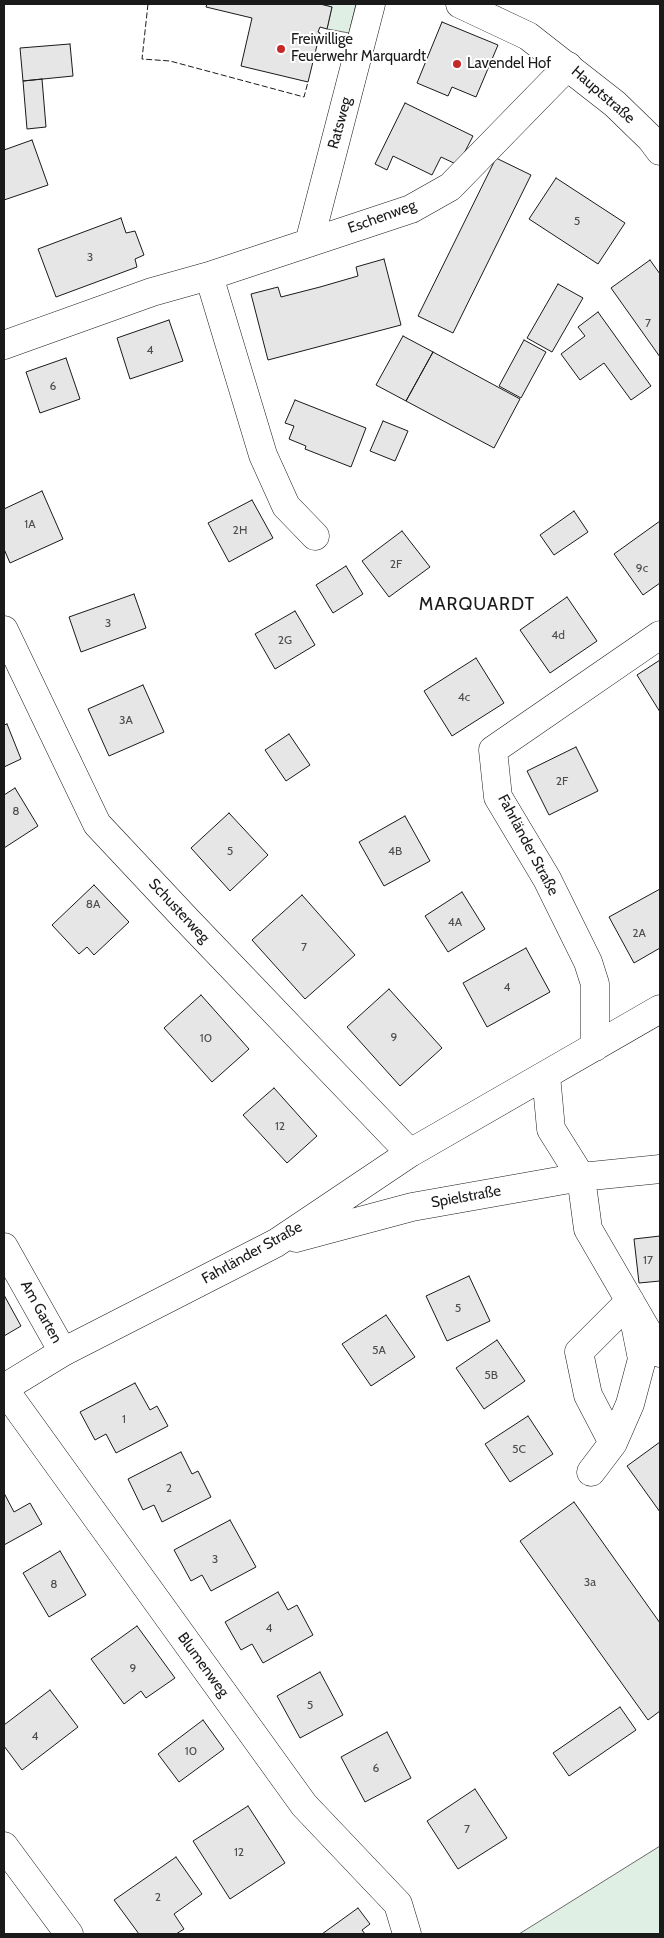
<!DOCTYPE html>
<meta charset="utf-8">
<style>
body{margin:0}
#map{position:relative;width:664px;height:1938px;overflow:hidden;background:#fff;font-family:Cabin,sans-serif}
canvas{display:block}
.frame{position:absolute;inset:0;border:5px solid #1a1a1a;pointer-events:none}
</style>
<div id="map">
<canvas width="664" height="1938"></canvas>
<div class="frame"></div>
</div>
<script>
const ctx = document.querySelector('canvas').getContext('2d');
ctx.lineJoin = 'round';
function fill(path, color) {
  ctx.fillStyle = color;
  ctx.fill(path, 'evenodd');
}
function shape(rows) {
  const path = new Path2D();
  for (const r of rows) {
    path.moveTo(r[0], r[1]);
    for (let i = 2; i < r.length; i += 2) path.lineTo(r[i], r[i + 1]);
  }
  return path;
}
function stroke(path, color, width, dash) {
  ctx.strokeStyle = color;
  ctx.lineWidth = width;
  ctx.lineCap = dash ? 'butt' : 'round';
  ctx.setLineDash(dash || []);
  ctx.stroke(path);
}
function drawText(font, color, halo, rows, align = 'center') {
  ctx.font = font + ' Cabin,sans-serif';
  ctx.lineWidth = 4;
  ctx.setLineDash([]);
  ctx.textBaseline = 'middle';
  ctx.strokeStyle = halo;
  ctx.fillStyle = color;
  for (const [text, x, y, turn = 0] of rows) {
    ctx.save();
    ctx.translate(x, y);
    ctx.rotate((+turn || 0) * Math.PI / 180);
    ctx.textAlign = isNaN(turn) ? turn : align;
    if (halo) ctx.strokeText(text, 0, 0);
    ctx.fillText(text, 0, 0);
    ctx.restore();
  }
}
const green = shape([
 [320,4,356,4,349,33,327,29,332,7,320,4],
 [660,1846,660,1934,519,1934,660,1846]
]);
fill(green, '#e0efe3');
stroke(green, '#6a6a6a', 1);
const building = shape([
 [207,4,320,4,332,7,327,29,320,27,318,32,320,33,308,82,241,66,252,18,206,7,207,4],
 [442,22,498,45,476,97,452,87,448,96,417,83,442,22],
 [70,44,73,76,23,81,20,48,70,44],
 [42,79,46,127,27,129,23,81,42,79],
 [405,103,473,136,458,165,441,157,432,175,393,156,387,170,375,164,405,103],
 [32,140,48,185,4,200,4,150,32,140],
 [496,158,531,175,453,333,418,316,496,158],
 [556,178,625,223,598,264,529,219,556,178],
 [121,218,126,233,135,231,144,255,135,259,137,267,56,297,38,249,121,218],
 [384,259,401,325,268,360,251,294,278,287,281,297,320,287,358,276,356,267,384,259],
 [650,260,660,274,660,357,611,288,650,260],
 [558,284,583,298,552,352,527,338,558,284],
 [598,312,651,386,631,400,604,363,580,380,561,354,585,336,578,327,598,312],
 [169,320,183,361,130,379,117,338,169,320],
 [403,336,433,352,406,401,376,385,403,336],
 [524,340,546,352,521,398,499,386,524,340],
 [433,352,520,399,494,448,406,401,433,352],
 [66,358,80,399,40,413,26,372,66,358],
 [295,400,366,428,351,467,305,449,306,446,289,439,294,426,285,423,295,400],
 [383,421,408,431,395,461,370,451,383,421],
 [42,491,63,539,10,563,4,549,4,509,42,491],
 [252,500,273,538,229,562,208,523,252,500],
 [574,511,588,532,554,555,540,535,574,511],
 [660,521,660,583,643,595,614,554,660,521],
 [402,531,430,567,389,597,362,561,402,531],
 [346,566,363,594,333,613,316,585,346,566],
 [134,594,146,628,81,652,69,617,134,594],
 [567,597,597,641,550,673,520,630,567,597],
 [295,611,315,645,275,669,255,634,295,611],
 [476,658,504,703,452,736,424,691,476,658],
 [660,660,660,712,637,675,660,660],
 [143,685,164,732,109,756,88,709,143,685],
 [7,724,21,759,4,767,4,725,7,724],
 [289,734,310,765,286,781,265,750,289,734],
 [576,747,598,791,549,815,527,771,576,747],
 [15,788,38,826,4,848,4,795,15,788],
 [229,813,268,855,230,891,191,848,229,813],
 [405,816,430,861,384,886,359,842,405,816],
 [94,885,129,922,94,955,87,947,79,954,52,925,94,885],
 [660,889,660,948,634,963,609,917,660,889],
 [462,892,485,929,448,952,425,916,462,892],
 [302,895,355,955,305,999,252,940,302,895],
 [526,948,550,992,487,1027,463,983,526,948],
 [389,989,442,1048,400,1086,347,1027,389,989],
 [201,995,249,1049,212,1082,164,1028,201,995],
 [274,1088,317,1136,287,1163,243,1115,274,1088],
 [660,1236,660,1281,639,1283,634,1239,660,1236],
 [469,1276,490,1321,447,1341,426,1296,469,1276],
 [4,1295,21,1326,4,1336,4,1295],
 [386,1315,415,1357,371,1386,342,1344,386,1315],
 [497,1340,525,1381,484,1409,456,1368,497,1340],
 [135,1383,150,1410,157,1406,168,1426,116,1453,106,1434,95,1440,80,1412,135,1383],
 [528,1416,553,1454,510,1482,485,1444,528,1416],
 [660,1442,660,1512,627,1466,660,1442],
 [181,1452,192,1474,198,1471,211,1497,162,1522,154,1505,143,1510,128,1479,181,1452],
 [4,1493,14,1512,30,1503,42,1524,4,1545,4,1493],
 [574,1502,660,1623,660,1711,648,1720,520,1541,574,1502],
 [230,1520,256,1567,211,1591,202,1575,191,1581,174,1550,230,1520],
 [60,1551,86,1595,49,1617,23,1573,60,1551],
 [278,1592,288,1610,297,1605,313,1635,263,1663,252,1644,241,1650,225,1622,278,1592],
 [137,1626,175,1678,146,1698,141,1691,124,1704,91,1659,137,1626],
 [320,1672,343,1715,300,1738,277,1696,320,1672],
 [50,1690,78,1727,22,1770,4,1746,4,1725,50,1690],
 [620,1707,636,1730,569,1776,553,1753,620,1707],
 [203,1720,224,1749,179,1782,158,1754,203,1720],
 [387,1732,411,1778,365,1802,341,1757,387,1732],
 [475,1789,507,1838,458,1869,427,1821,475,1789],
 [248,1806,285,1863,230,1899,193,1841,248,1806],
 [176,1857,202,1894,174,1914,184,1929,176,1934,139,1934,114,1900,176,1857],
 [358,1908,370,1924,362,1930,365,1934,322,1934,358,1908]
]);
fill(building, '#e6e6e6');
stroke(building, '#1a1a1a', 1);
const minor = shape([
 [309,243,371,4],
 [209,276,263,455,286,506,315,536],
 [4,345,152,292,209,276,411,209,450,187,568,66],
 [4,630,97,824,186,919,410,1153],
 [595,1047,595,984,588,962,547,879,498,797,493,750,660,635],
 [546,1075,551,1129,581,1177,588,1229,660,1353],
 [296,1238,412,1207,581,1177,660,1169],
 [4,1247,63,1352],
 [4,1388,63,1352,276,1243,410,1153,660,1009],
 [4,1389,304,1805,398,1904,407,1934],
 [613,1443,588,1395,579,1352,630,1301],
 [591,1472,613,1443,630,1404,642,1359,635,1324],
 [4,1846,69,1934]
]);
const tertiary = shape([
 [460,4,528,36,615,104,651,139,660,151]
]);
stroke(minor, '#1a1a1a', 29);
stroke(tertiary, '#1a1a1a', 29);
stroke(minor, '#fff', 28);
stroke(tertiary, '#fff', 28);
stroke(shape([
 [148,4,142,59,170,61,304,97,308,82]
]), '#1a1a1a', 1, [6, 2.5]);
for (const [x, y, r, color] of [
 [281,49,5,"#c62828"],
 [457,64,5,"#c62828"]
]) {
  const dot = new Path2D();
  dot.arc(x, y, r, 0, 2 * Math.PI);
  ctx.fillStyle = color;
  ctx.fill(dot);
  stroke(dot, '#fff', 2);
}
drawText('12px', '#4d4d4d', null, [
 ["5",577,221],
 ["3",90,257],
 ["7",648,323],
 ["4",150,350],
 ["6",53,386],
 ["1A",30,524],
 ["2H",240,530],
 ["2F",396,564],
 ["9c",642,568],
 ["3",108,623],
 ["4d",558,635],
 ["2G",285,640],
 ["4c",464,697],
 ["3A",126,720],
 ["2F",562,781],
 ["8",16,811],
 ["5",230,851],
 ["4B",395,851],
 ["8A",93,904],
 ["4A",455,922],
 ["2A",639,933],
 ["7",304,947],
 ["4",507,987],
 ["9",394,1037],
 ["10",206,1038],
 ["12",280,1126],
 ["17",648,1260],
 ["5",458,1308],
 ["5A",379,1350],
 ["5B",491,1375],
 ["1",124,1419],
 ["5C",519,1449],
 ["2",169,1488],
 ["3",215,1559],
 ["3a",590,1582],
 ["8",54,1584],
 ["4",269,1628],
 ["9",133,1668],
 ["5",310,1705],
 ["4",35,1736],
 ["10",191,1751],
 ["6",376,1768],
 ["7",467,1829],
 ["12",239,1852],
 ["2",158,1897]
]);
drawText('15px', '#1a1a1a', '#fff', [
 ["Freiwillige",291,40],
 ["Feuerwehr Marquardt",291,57],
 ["Lavendel Hof",467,64]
], 'left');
drawText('15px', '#1a1a1a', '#fff', [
 ["Hauptstraße",603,95,41],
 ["Ratsweg",340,123,-75],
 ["Eschenweg",382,217,-20],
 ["Fahrländer Straße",528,845,62],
 ["Schusterweg",179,911,47],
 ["Spielstraße",466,1197,-10],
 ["Fahrländer Straße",252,1253,-29],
 ["Am Garten",41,1312,61],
 ["Blumenweg",203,1665,54]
]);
ctx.letterSpacing = '1px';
drawText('18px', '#1a1a1a', '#fff', [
 ["MARQUARDT",477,605]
]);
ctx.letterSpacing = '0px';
</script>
